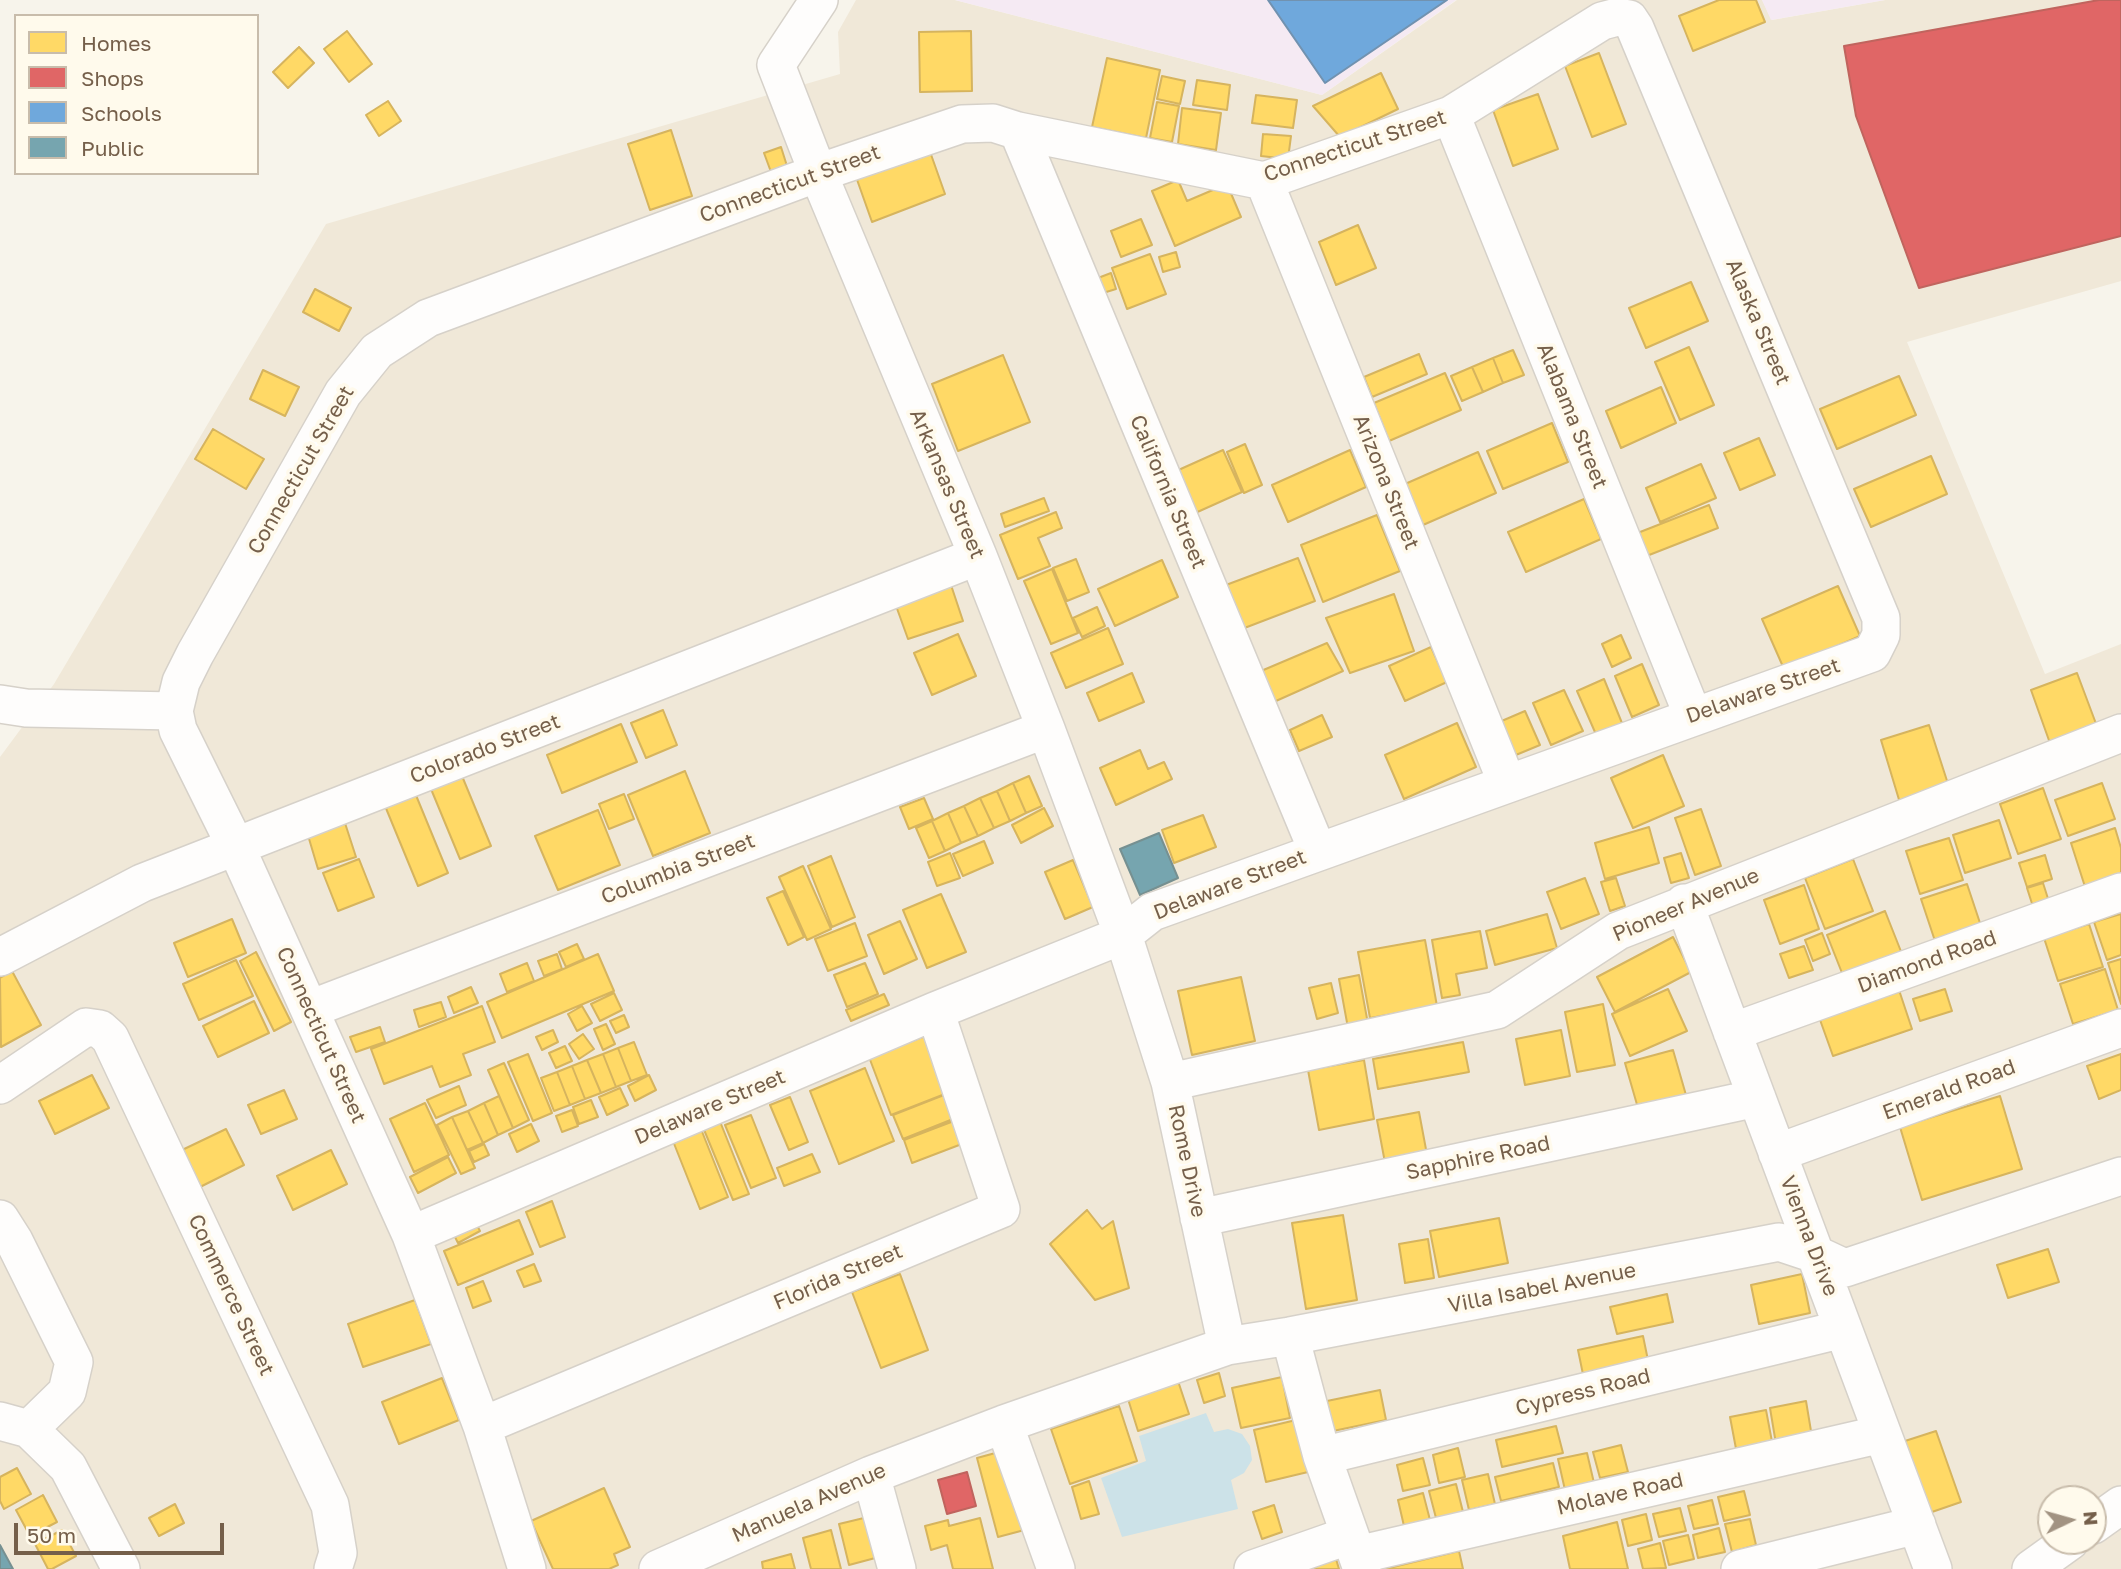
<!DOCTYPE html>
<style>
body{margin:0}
#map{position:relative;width:2121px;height:1569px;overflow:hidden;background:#f7f4eb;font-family:"Golos Text",sans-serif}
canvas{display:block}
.legend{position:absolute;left:14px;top:14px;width:245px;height:161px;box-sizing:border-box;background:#fffaec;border:2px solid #c8bcab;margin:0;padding:9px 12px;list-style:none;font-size:21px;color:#755f4a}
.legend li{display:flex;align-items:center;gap:14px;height:35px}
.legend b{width:35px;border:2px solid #c8bcab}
.north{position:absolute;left:2037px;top:1485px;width:70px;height:70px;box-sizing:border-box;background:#fffaec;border:2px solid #c8bcab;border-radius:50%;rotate:85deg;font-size:19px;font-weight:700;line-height:28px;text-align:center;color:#755f4a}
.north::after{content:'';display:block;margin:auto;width:24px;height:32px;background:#a29382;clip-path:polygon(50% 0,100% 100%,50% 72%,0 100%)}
.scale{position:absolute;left:14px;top:1523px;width:210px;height:32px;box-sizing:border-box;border:4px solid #755f4a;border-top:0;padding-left:9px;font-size:21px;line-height:24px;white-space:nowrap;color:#755f4a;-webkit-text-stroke:5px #fffaec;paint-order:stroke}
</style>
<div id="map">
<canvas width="2121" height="1569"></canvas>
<ul class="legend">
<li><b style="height:19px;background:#ffd966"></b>Homes</li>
<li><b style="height:19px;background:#e06666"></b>Shops</li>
<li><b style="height:19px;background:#6fa8dc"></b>Schools</li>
<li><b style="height:19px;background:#76a5af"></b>Public</li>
</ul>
<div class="north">N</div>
<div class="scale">50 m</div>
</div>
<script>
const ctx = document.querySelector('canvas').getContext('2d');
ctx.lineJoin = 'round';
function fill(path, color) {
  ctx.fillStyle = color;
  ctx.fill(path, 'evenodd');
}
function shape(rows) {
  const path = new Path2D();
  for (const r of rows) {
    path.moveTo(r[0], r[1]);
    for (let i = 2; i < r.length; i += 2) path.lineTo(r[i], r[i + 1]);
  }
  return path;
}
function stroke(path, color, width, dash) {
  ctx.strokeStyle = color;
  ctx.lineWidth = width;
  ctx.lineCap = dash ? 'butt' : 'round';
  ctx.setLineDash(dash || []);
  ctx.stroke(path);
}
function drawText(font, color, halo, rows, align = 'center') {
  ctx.font = font + ' "Golos Text",sans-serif';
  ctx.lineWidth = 7;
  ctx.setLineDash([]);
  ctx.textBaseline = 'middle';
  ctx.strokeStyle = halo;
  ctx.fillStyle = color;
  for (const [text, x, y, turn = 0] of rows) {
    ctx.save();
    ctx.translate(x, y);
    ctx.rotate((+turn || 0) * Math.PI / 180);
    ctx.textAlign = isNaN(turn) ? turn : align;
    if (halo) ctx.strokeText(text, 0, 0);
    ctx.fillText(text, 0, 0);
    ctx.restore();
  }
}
fill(shape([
 [856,0,955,0,1322,95,1457,0,1762,0,1772,20,1885,0,2121,0,2121,281,1907,342,2045,674,2121,644,2121,1569,0,1569,0,757,54,684,326,224,840,74,838,32],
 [2051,1499,2093,1499,2093,1541,2051,1541]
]), '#f0e8d8');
fill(shape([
 [955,0,1456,0,1322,95],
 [1762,0,1885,0,1771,20]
]), '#f5eaf3');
fill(shape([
 [1206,1413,1214,1432,1228,1429,1242,1434,1250,1446,1252,1460,1244,1473,1231,1480,1238,1509,1122,1537,1101,1478,1146,1461,1139,1436]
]), '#cce2e8');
const homes = shape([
 [1719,0,1756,0,1765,22,1693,51,1679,16,1719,0],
 [347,31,372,64,349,82,324,49,347,31],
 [971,31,972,91,920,92,919,32,971,31],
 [299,47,314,63,288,88,273,72,299,47],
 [1599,53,1626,124,1592,137,1565,66,1599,53],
 [1107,58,1160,70,1146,138,1092,127,1107,58],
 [1381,73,1398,109,1340,137,1313,106,1381,73],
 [1162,76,1185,81,1180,104,1157,99,1162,76],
 [1197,80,1230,85,1227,110,1193,105,1197,80],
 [1538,94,1558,149,1513,166,1493,110,1538,94],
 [1256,95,1297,100,1293,128,1252,123,1256,95],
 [388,101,401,121,379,136,366,115,388,101],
 [1157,102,1179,106,1172,142,1150,138,1157,102],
 [1182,108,1221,113,1216,150,1178,144,1182,108],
 [671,130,692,196,650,210,628,144,671,130],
 [1263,134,1291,136,1288,159,1261,156,1263,134],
 [928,146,945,194,872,222,855,174,928,146],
 [781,147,787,166,771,172,764,153,781,147],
 [1178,180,1187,201,1227,184,1241,217,1175,246,1152,191,1178,180],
 [1141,219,1152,245,1121,257,1111,231,1141,219],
 [1358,225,1376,268,1336,285,1319,242,1358,225],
 [1176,252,1180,267,1163,272,1159,257,1176,252],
 [1150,254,1166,294,1127,309,1112,268,1150,254],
 [1111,273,1116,289,1103,293,1098,278,1111,273],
 [1691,282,1708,321,1646,348,1629,308,1691,282],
 [315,289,351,308,339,331,303,312,315,289],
 [1689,347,1714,405,1680,420,1655,362,1689,347],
 [1513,350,1524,375,1503,383,1493,358,1513,350],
 [1419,354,1427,374,1372,397,1364,377,1419,354],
 [1003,355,1030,422,958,451,932,384,1003,355],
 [1493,358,1503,383,1483,392,1472,367,1493,358],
 [1472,367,1483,392,1462,401,1451,376,1472,367],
 [263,370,299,387,285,416,250,399,263,370],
 [1445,373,1461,410,1389,441,1374,403,1445,373],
 [1899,376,1916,415,1837,449,1820,409,1899,376],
 [1661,387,1676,423,1621,448,1606,411,1661,387],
 [1552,423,1568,462,1503,489,1487,451,1552,423],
 [213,429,264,459,246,489,195,459,213,429],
 [1759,438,1775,475,1740,490,1724,453,1759,438],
 [1245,444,1262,485,1244,493,1227,452,1245,444],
 [1223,450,1242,492,1193,514,1174,472,1223,450],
 [1350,450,1366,487,1288,522,1272,485,1350,450],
 [1478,452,1496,493,1423,525,1405,484,1478,452],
 [1931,456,1947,494,1871,527,1854,489,1931,456],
 [1701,464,1716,498,1660,522,1646,488,1701,464],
 [1044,498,1049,511,1005,527,1001,514,1044,498],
 [1584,499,1601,539,1526,572,1508,532,1584,499],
 [1709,505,1718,528,1644,557,1635,534,1709,505],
 [1056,512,1062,528,1038,538,1050,566,1018,579,1000,535,1056,512],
 [1377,515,1400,571,1323,602,1301,545,1377,515],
 [1298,558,1315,601,1234,632,1218,588,1298,558],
 [1076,559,1089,592,1067,601,1053,568,1076,559],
 [1162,560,1178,597,1115,626,1098,589,1162,560],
 [1052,569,1078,633,1051,644,1024,581,1052,569],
 [951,585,963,621,908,639,895,603,951,585],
 [1838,586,1860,636,1784,669,1762,619,1838,586],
 [1394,594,1414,651,1350,673,1326,618,1394,594],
 [1097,607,1105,626,1082,637,1073,618,1097,607],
 [1108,628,1123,664,1066,688,1051,653,1108,628],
 [958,634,976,676,932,695,914,653,958,634],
 [1621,635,1631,658,1612,667,1602,644,1621,635],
 [1327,643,1343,671,1267,705,1254,674,1327,643],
 [1431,647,1447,682,1405,701,1389,666,1431,647],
 [1642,664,1659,705,1632,717,1615,676,1642,664],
 [1132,673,1144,702,1099,721,1087,693,1132,673],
 [2077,673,2098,729,2051,746,2031,690,2077,673],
 [1604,679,1624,728,1598,739,1577,691,1604,679],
 [1564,690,1583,731,1551,745,1533,703,1564,690],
 [663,710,677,745,646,758,631,723,663,710],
 [1525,711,1540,745,1511,757,1497,723,1525,711],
 [1322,715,1332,737,1299,751,1290,730,1322,715],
 [1457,723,1476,767,1404,799,1385,755,1457,723],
 [621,724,637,762,562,793,547,755,621,724],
 [1929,725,1949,787,1900,803,1881,740,1929,725],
 [1140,750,1148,769,1164,762,1172,779,1116,805,1100,768,1140,750],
 [1663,755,1684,806,1633,828,1611,778,1663,755],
 [685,771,710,833,653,856,628,795,685,771],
 [462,776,491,846,460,859,431,789,462,776],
 [1029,776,1042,806,1026,813,1013,783,1029,776],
 [1013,783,1026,813,1010,821,997,791,1013,783],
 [2102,783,2115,819,2068,836,2055,800,2102,783],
 [413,788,448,873,418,886,383,801,413,788],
 [2043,788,2061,839,2018,854,2000,804,2043,788],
 [997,791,1010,821,994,828,980,798,997,791],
 [624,794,634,819,609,829,599,804,624,794],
 [924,798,933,819,909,829,900,807,924,798],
 [980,798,994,828,978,836,964,806,980,798],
 [964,806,978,836,961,843,948,813,964,806],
 [1044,808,1053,826,1021,843,1012,825,1044,808],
 [1701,809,1721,866,1695,875,1675,818,1701,809],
 [598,810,620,865,558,890,535,836,598,810],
 [948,813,961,843,945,851,932,821,948,813],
 [1203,815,1216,847,1174,863,1162,830,1203,815],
 [344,820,356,857,318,869,307,832,344,820],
 [1999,820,2011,858,1965,873,1953,835,1999,820],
 [932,821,945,851,929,858,916,828,932,821],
 [1649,827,1659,863,1605,879,1595,843,1649,827],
 [2115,828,2121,848,2121,882,2087,893,2071,843,2115,828],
 [1949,838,1963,880,1920,894,1906,851,1949,838],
 [984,841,993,863,963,876,953,854,984,841],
 [950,853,960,878,937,886,928,862,950,853],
 [1681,853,1689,878,1671,883,1664,858,1681,853],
 [2045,855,2052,879,2027,887,2019,863,2045,855],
 [831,856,855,917,832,927,808,866,831,856],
 [359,859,374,897,338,911,323,873,359,859],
 [1853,859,1873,911,1825,929,1805,878,1853,859],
 [1073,860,1093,907,1065,919,1045,872,1073,860],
 [803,866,831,929,807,940,779,877,803,866],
 [1585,878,1599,914,1561,929,1547,892,1585,878],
 [1616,878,1625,906,1610,911,1601,882,1616,878],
 [2043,883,2051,908,2035,913,2027,888,2043,883],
 [1967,884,1982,929,1936,944,1921,899,1967,884],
 [1804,885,1819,929,1780,944,1764,900,1804,885],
 [783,891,804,937,788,945,767,898,783,891],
 [941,894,966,952,927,968,903,910,941,894],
 [1885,911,1902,954,1844,978,1827,935,1885,911],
 [1547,914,1557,948,1495,965,1486,931,1547,914],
 [2121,914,2121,955,2107,960,2094,922,2121,914],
 [232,919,246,953,188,977,174,943,232,919],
 [900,921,917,959,884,974,868,935,900,921],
 [855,923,867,956,828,971,815,939,855,923],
 [2089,924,2103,967,2058,981,2044,938,2089,924],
 [1480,931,1487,968,1456,974,1460,995,1442,998,1432,940,1480,931],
 [1822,933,1830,954,1813,961,1805,940,1822,933],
 [1673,937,1691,972,1615,1012,1597,977,1673,937],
 [1425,940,1437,1006,1370,1018,1358,952,1425,940],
 [577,944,584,959,566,967,559,952,577,944],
 [1804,946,1813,970,1789,978,1780,954,1804,946],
 [256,952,291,1022,274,1031,240,961,256,952],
 [557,954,562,969,544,976,538,961,557,954],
 [598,954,614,991,502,1038,487,1002,598,954],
 [2121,959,2121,1004,2108,963,2121,959],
 [236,960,253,996,199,1020,183,984,236,960],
 [527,963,534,981,507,992,500,974,527,963],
 [865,963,878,994,847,1007,834,975,865,963],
 [2105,969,2118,1010,2073,1024,2060,984,2105,969],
 [12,971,41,1025,1,1047,0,978,12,971],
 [1359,975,1368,1024,1348,1028,1339,979,1359,975],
 [1241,977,1255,1041,1192,1055,1178,991,1241,977],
 [1331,983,1338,1013,1317,1019,1309,988,1331,983],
 [471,987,478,1003,454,1013,448,997,471,987],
 [1668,989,1687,1031,1630,1056,1612,1014,1668,989],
 [1945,989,1952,1011,1920,1021,1913,999,1945,989],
 [1899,990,1912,1029,1833,1056,1819,1017,1899,990],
 [614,993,622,1010,600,1021,591,1004,614,993],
 [884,994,889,1005,851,1021,846,1010,884,994],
 [254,1001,269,1033,218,1057,203,1026,254,1001],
 [441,1002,446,1017,419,1027,414,1010,441,1002],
 [1603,1004,1615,1065,1577,1072,1565,1012,1603,1004],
 [482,1006,495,1042,463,1054,471,1075,440,1087,432,1066,384,1084,371,1049,482,1006],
 [582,1006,592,1023,577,1031,568,1014,582,1006],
 [624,1015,629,1027,616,1033,610,1021,624,1015],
 [606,1024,615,1044,603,1050,594,1029,606,1024],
 [380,1027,385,1042,356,1052,350,1037,380,1027],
 [553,1030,558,1042,542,1050,536,1037,553,1030],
 [1561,1030,1570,1076,1525,1085,1516,1039,1561,1030],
 [583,1034,594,1049,579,1059,569,1044,583,1034],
 [928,1035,950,1092,891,1115,869,1057,928,1035],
 [634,1042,647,1075,631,1081,618,1048,634,1042],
 [1463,1042,1469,1072,1378,1089,1373,1059,1463,1042],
 [565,1046,572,1061,556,1068,549,1053,565,1046],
 [618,1048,631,1081,616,1087,603,1054,618,1048],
 [1673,1050,1688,1102,1640,1115,1625,1063,1673,1050],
 [528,1054,552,1113,533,1121,508,1062,528,1054],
 [603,1054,616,1087,601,1093,587,1060,603,1054],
 [2121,1054,2121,1090,2099,1099,2087,1066,2121,1054],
 [587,1060,601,1093,585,1099,572,1066,587,1060],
 [1364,1060,1374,1119,1319,1130,1308,1070,1364,1060],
 [504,1063,529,1120,513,1128,488,1070,504,1063],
 [572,1066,585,1099,570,1105,557,1072,572,1066],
 [865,1068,894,1141,839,1164,810,1091,865,1068],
 [557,1072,570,1105,554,1111,541,1078,557,1072],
 [92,1075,109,1108,55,1134,39,1101,92,1075],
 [649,1075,656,1090,635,1101,628,1086,649,1075],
 [459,1086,466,1105,436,1118,427,1100,459,1086],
 [620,1088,628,1105,607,1115,599,1097,620,1088],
 [284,1090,297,1119,261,1134,248,1105,284,1090],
 [949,1093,958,1117,903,1139,893,1115,949,1093],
 [499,1096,513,1128,498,1135,484,1103,499,1096],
 [2000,1096,2022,1169,1922,1200,1900,1127,2000,1096],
 [790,1097,808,1142,789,1150,770,1105,790,1097],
 [591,1100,598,1117,579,1124,573,1107,591,1100],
 [425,1103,449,1155,414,1172,390,1119,425,1103],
 [484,1103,498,1135,483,1143,468,1111,484,1103],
 [572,1110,578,1126,562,1132,556,1116,572,1110],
 [468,1111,483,1143,467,1150,452,1117,468,1111],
 [1419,1112,1428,1160,1386,1168,1377,1120,1419,1112],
 [717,1114,749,1194,733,1200,700,1120,717,1114],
 [751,1115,776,1178,751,1188,725,1125,751,1115],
 [452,1117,475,1168,461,1174,437,1125,452,1117],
 [697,1119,728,1197,700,1209,669,1131,697,1119],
 [959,1119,967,1142,912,1163,904,1140,959,1119],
 [531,1124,539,1141,517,1152,509,1134,531,1124],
 [226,1129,244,1165,198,1188,180,1151,226,1129],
 [484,1144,489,1155,474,1162,469,1151,484,1144],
 [331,1150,347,1184,293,1210,277,1176,331,1150],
 [812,1154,820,1172,784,1186,777,1168,812,1154],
 [448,1157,456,1173,418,1193,410,1177,448,1157],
 [552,1201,565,1237,540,1247,526,1212,552,1201],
 [1087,1210,1102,1229,1113,1221,1129,1288,1095,1300,1050,1244,1087,1210],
 [1343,1215,1357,1300,1306,1309,1292,1223,1343,1215],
 [472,1216,480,1231,458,1243,450,1227,472,1216],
 [1499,1218,1508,1263,1439,1277,1430,1231,1499,1218],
 [519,1220,533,1254,458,1285,444,1251,519,1220],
 [1428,1239,1434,1278,1405,1283,1399,1244,1428,1239],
 [2048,1249,2059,1282,2008,1298,1997,1265,2048,1249],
 [534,1264,541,1281,524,1287,517,1271,534,1264],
 [900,1274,928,1350,881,1368,852,1292,900,1274],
 [1802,1274,1810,1313,1759,1324,1751,1285,1802,1274],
 [483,1281,491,1301,473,1308,466,1288,483,1281],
 [1667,1294,1673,1322,1617,1334,1610,1307,1667,1294],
 [415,1300,431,1344,363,1367,348,1324,415,1300],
 [1643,1336,1650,1370,1585,1384,1578,1350,1643,1336],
 [1219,1373,1225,1396,1204,1403,1197,1380,1219,1373],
 [1282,1377,1290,1418,1241,1428,1232,1388,1282,1377],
 [442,1378,459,1420,399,1444,382,1402,442,1378],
 [1178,1381,1189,1414,1138,1431,1128,1399,1178,1381],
 [1380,1390,1386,1420,1333,1431,1327,1401,1380,1390],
 [1806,1401,1812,1437,1776,1444,1770,1408,1806,1401],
 [1119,1406,1137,1461,1070,1484,1051,1429,1119,1406],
 [1766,1410,1773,1447,1737,1454,1730,1417,1766,1410],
 [1296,1420,1308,1472,1266,1482,1254,1430,1296,1420],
 [1556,1426,1563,1453,1502,1467,1496,1440,1556,1426],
 [1936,1431,1961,1502,1929,1513,1905,1441,1936,1431],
 [1621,1445,1628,1472,1600,1478,1593,1452,1621,1445],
 [1458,1448,1465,1477,1439,1483,1433,1455,1458,1448],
 [1010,1449,1032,1528,998,1537,977,1458,1010,1449],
 [1587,1453,1594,1483,1565,1490,1558,1459,1587,1453],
 [1423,1458,1430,1485,1403,1491,1397,1465,1423,1458],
 [1553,1463,1559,1487,1501,1501,1495,1477,1553,1463],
 [17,1468,31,1494,4,1509,0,1501,0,1477,17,1468],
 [1488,1474,1495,1504,1469,1510,1462,1480,1488,1474],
 [1089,1481,1099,1514,1081,1519,1072,1487,1089,1481],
 [1456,1484,1463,1512,1436,1518,1429,1491,1456,1484],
 [604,1488,630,1547,614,1554,618,1565,609,1569,553,1569,531,1521,604,1488],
 [1744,1491,1750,1515,1724,1521,1718,1497,1744,1491],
 [1423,1493,1430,1520,1404,1526,1398,1500,1423,1493],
 [43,1495,57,1522,30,1536,16,1510,43,1495],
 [1712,1500,1718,1524,1694,1529,1688,1506,1712,1500],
 [175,1504,184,1523,159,1536,149,1518,175,1504],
 [1274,1505,1282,1532,1262,1539,1253,1512,1274,1505],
 [1680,1508,1686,1531,1659,1537,1653,1514,1680,1508],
 [1646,1514,1652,1540,1628,1546,1622,1520,1646,1514],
 [868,1517,879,1557,849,1565,839,1524,868,1517],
 [980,1518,993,1569,953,1569,947,1545,931,1550,925,1526,948,1520,949,1526,980,1518],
 [1750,1519,1756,1545,1732,1552,1725,1524,1750,1519],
 [1617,1522,1628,1569,1570,1569,1563,1536,1617,1522],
 [1719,1528,1725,1552,1698,1558,1693,1535,1719,1528],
 [62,1530,76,1556,52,1569,48,1569,35,1544,62,1530],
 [831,1530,841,1569,811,1569,803,1538,831,1530],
 [1688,1535,1694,1559,1669,1565,1663,1541,1688,1535],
 [1660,1543,1666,1568,1643,1569,1638,1549,1660,1543],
 [1459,1551,1463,1569,1385,1569,1459,1551],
 [791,1554,795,1569,763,1569,762,1562,791,1554],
 [1336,1559,1339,1569,1307,1569,1336,1559]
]);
fill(homes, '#ffd966');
stroke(homes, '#d6b45e', 2);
const shops = shape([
 [2099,0,2121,0,2121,236,1919,288,1856,116,1844,46,2099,0],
 [967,1472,976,1506,947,1514,938,1480,967,1472]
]);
fill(shops, '#e06666');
stroke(shops, '#c0645e', 2);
const schools = shape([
 [1268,0,1447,0,1325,83,1268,0]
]);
fill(schools, '#6fa8dc');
stroke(schools, '#7192b0', 2);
const public = shape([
 [1159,833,1178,878,1140,895,1120,849,1159,833],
 [0,1545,13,1569,0,1569,0,1545]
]);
fill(public, '#76a5af');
stroke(public, '#769091', 2);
const minor = shape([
 [819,0,776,65,818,173,978,556,1046,729,1123,935,1170,1082,1227,1346],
 [1451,115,1693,716],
 [1018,131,1318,852],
 [1264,181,1507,783],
 [0,704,26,708,174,711],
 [1684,903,1933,1569],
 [0,957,142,883,978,556],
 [310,1009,1046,729],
 [1732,1032,2121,892],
 [1170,1082,1497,1010,1618,931,2121,733],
 [0,1085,86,1027,100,1029,110,1038,330,1505,338,1553,333,1569],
 [1777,1153,2121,1028],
 [1199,1218,1757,1098],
 [0,1219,14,1241,74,1362,67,1392,29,1429],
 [411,1235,935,1011,1123,935,1152,912,1872,653,1881,635,1881,618,1635,28,1629,19,1617,17,1602,21,1451,115,1264,181,1018,131,993,123,962,124,818,173,428,318,377,351,343,393,195,654,181,682,174,711,178,730,236,847,411,1235,482,1426,527,1569],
 [1290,1336,1322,1456,1362,1569],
 [0,1421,29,1429,68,1467,121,1569],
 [1004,1424,1056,1569],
 [482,1426,1001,1209,935,1011],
 [1322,1456,1843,1329],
 [871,1475,897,1569],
 [2093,1525,2121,1505],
 [1357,1555,1882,1434],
 [658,1569,871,1475,1004,1424,1227,1346,1290,1336,1779,1242,1815,1254,1845,1268,2121,1176],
 [1253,1569,1350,1535],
 [1740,1569,1917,1525],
 [2031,1569,2070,1541]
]);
stroke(minor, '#d6d1c9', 40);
stroke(minor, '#fefdfc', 37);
drawText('21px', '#755f4a', '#fffaec', [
 ["Connecticut Street",1355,146,-18],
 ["Connecticut Street",790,184,-20],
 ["Alaska Street",1758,322,67],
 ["Alabama Street",1572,416,68],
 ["Connecticut Street",301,470,-60],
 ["Arizona Street",1386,482,68],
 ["Arkansas Street",947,484,67],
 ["California Street",1168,492,67],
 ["Delaware Street",1763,691,-19],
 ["Colorado Street",485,749,-21],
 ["Columbia Street",678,869,-21],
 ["Delaware Street",1230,885,-21],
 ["Pioneer Avenue",1686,905,-23],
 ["Diamond Road",1927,962,-20],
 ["Connecticut Street",321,1035,66],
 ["Emerald Road",1949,1090,-20],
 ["Delaware Street",710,1107,-23],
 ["Sapphire Road",1478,1158,-12],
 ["Rome Drive",1187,1161,78],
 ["Vienna Drive",1809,1236,69],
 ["Florida Street",838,1277,-23],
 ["Villa Isabel Avenue",1542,1288,-11],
 ["Commerce Street",231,1295,65],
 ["Cypress Road",1583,1392,-14],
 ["Molave Road",1620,1494,-13],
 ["Manuela Avenue",809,1503,-24]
]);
</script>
